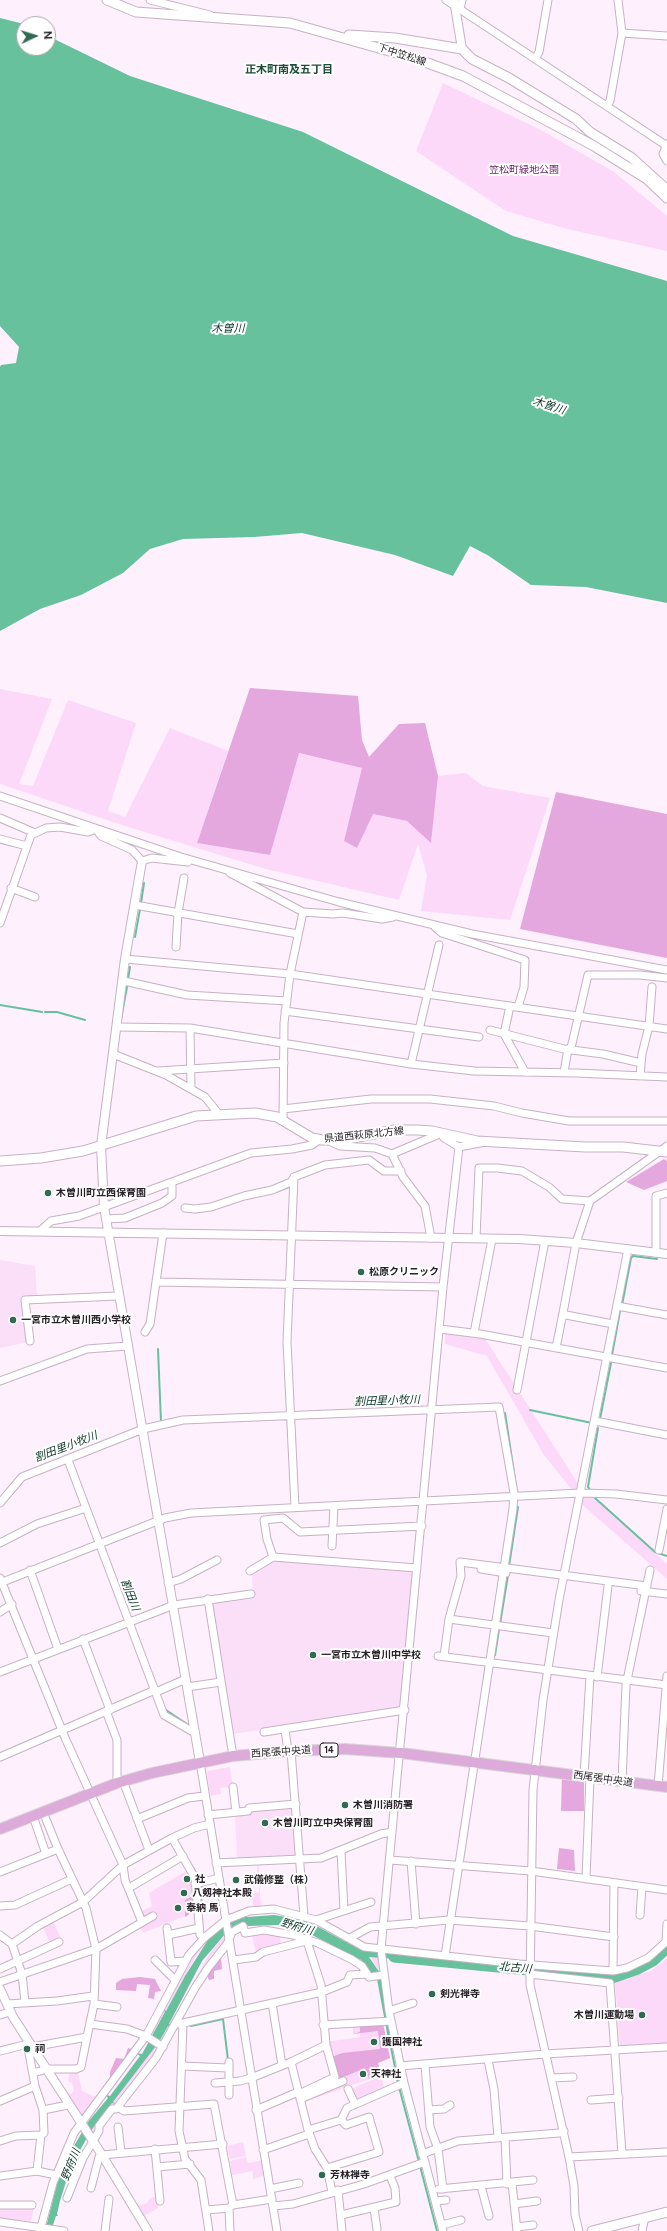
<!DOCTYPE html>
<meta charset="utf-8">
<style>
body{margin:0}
#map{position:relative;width:667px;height:2231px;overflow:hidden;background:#fef0fc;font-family:Figtree,sans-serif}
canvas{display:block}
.north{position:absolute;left:16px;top:16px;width:40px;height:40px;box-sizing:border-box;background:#fff;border:1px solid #a9a6a9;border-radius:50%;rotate:86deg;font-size:11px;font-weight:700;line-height:16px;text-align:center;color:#292128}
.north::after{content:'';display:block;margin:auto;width:14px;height:18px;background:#2f6a53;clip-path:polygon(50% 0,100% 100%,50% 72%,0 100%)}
</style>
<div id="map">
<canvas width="667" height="2231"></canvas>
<div class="north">N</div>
</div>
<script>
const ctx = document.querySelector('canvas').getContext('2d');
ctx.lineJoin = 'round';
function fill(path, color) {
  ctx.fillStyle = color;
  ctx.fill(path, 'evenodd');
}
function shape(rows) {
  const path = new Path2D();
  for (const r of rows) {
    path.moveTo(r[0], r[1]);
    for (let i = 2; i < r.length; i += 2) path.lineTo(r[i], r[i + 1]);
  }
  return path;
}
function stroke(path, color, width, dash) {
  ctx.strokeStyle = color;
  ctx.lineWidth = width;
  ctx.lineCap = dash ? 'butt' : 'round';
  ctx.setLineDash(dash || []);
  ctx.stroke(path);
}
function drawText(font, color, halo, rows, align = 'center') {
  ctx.font = font + ' Figtree,"Noto Sans JP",sans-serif';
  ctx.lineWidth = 4;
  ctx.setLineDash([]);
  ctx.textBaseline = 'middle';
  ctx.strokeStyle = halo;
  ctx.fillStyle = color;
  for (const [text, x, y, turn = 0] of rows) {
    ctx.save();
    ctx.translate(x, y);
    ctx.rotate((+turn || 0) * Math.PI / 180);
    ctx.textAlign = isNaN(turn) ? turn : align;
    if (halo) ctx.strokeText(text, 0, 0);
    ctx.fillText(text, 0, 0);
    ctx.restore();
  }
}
fill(shape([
 [0,1260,35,1266,37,1297,23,1298,28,1342,0,1348],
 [274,1558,415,1570,402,1706,284,1727,232,1734,211,1604,253,1599,252,1572],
 [294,1805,297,1854,295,1857,237,1859,235,1814,252,1809]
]), '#fbdef8');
fill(shape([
 [443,83,541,130,614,172,667,216,667,251,567,229,506,211,416,151],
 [0,689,52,699,19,784,33,786,68,700,136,723,108,811,125,817,170,728,228,751,197,843,270,855,298,753,363,768,344,841,357,848,372,814,407,821,431,842,438,776,466,773,483,786,550,798,510,920,421,911,427,875,418,844,399,900,266,869,125,826,0,784],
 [445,1333,484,1337,579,1485,578,1490,573,1491,544,1455,487,1356,445,1344],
 [580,1493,590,1493,667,1564,667,1579,578,1501],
 [230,1767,233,1787,220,1788,221,1794,210,1796,207,1771],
 [251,1863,259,1863,260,1896,262,1907,254,1909,251,1894,259,1892,257,1865],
 [188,1870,193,1879,194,1895,185,1900,185,1916,143,1933,138,1919,140,1912,152,1906,149,1893],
 [53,1922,62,1940,51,1946,43,1927],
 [225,1922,196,1956,152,2037,150,2036,150,2032,186,1966,207,1938],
 [264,1932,279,1934,282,1948,256,1953,252,1935],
 [226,1934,229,1940,165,2042,159,2042,212,1949],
 [370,1956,380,1956,382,1973,380,1973],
 [667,1958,667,2047,620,2049,615,1982,651,1971],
 [383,2023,390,2058,378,2063,381,2075,301,2103,335,2077,325,2042,360,2037,360,2033,353,2034,353,2025],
 [156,2045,160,2051,94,2137,90,2132,112,2103,117,2105,113,2102],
 [70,2071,78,2073,82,2091,96,2097,81,2118,66,2093,71,2094,74,2090,72,2083,68,2081],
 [381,2076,385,2090,358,2100,353,2088],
 [243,2142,246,2156,230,2159,227,2146],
 [246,2157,248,2163,264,2160,267,2175,253,2179,253,2171,232,2175,230,2161],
 [160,2196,158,2208,140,2218,138,2206,147,2203,150,2198],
 [0,2208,34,2208,31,2221,0,2219]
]), '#fdd9f9');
fill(shape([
 [250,688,358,696,362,740,369,757,399,724,425,723,438,776,431,843,407,821,373,814,357,848,344,841,362,768,299,753,270,855,197,843],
 [556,792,667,814,667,958,520,929],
 [664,1159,667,1161,667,1181,644,1190,626,1182],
 [562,1773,584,1776,584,1811,561,1811],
 [559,1848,574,1850,575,1871,557,1869],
 [194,1867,204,1887,202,1906,185,1917,185,1900,196,1894,190,1870],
 [221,1958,222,1969,214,1971,214,1979,209,1980,205,1972,215,1959],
 [140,1977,155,1979,161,1991,155,1992,154,1999,148,1998,150,1985,137,1984,136,1991,116,1990,116,1983,122,1979],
 [383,2023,390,2058,378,2063,381,2075,369,2079,365,2068,339,2079,332,2057,342,2053,380,2049,378,2031,353,2034,360,2032,360,2025],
 [128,2048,132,2049,116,2076,110,2077,110,2072,116,2058,124,2059]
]), '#e4a7de');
fill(shape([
 [0,18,24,24,24,48,48,48,48,36,130,76,303,132,513,236,667,281,667,603,586,587,531,585,489,556,470,546,453,576,395,555,302,533,254,537,183,539,150,549,123,573,81,595,40,609,0,631,0,367,1,365,16,363,19,347,0,326],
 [245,1915,247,1917,274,1915,292,1918,311,1923,346,1942,349,1941,348,1943,365,1951,409,1955,409,1960,369,1957,380,1973,391,2043,389,2044,377,1979,361,1960,314,1936,308,1933,306,1937,307,1933,299,1930,278,1925,248,1926,244,1922,237,1924,226,1933,202,1961,169,2024,173,2027,168,2026,159,2042,113,2102,117,2105,112,2103,90,2132,71,2167,74,2170,70,2169,60,2201,57,2214,58,2216,56,2216,51,2231,45,2231,59,2176,67,2158,88,2122,108,2098,104,2094,110,2096,140,2056,136,2053,142,2054,165,2012,163,2009,166,2011,185,1976,208,1940,216,1931,231,1921]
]), '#68c19d');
stroke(shape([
 [141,903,144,883],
 [135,937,140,909],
 [128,979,130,967],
 [0,1005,42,1012],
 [45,1012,57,1012,85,1020],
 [121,1019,127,987],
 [275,1192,289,1187],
 [622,1305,631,1258,633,1256,657,1259],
 [158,1349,161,1422],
 [612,1355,620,1311],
 [530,1410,592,1423],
 [505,1413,516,1486],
 [600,1419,611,1363],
 [591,1491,588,1487,589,1481,598,1428],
 [595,1498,655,1552,667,1556],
 [509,1566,518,1507],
 [500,1624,508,1575],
 [495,1655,499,1629],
 [166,1710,190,1726],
 [191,2026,223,2019,228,2060],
 [390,2042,398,2083],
 [399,2087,419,2162],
 [420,2166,437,2231]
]), '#68c19d', 2);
stroke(shape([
 [394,1957,612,1978,638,1969,653,1961,667,1948]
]), '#68c19d', 11);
const minor = shape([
 [150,0,210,15],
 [446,0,667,146],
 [460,9,462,0],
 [622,33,667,36],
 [535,59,539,52,548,0],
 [606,106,610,101,622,33,618,0],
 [667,144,663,154,667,161],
 [0,796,181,857,339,902,472,934,667,970],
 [0,818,35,833],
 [0,839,27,846],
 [230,873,303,912,333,914,343,913,382,919,393,917],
 [11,888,35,897],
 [135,905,298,934],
 [0,923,31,835,46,828,60,827,88,832,96,829,101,836,132,850,142,861,152,858,188,862],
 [435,927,442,933,525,960,524,987,518,1007],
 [176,947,178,913,184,878],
 [125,959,290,974,667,1029],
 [124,981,187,995,287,1001],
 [510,1006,504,1034,525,1072],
 [285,1011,479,1037],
 [117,1027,190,1028,411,1064,474,1071,576,1073,667,1077],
 [190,1028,191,1089],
 [490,1030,564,1049,603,1054,641,1063],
 [571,1048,588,975,640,975,667,978],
 [113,1054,166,1075,205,1097,218,1113],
 [411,1064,439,945],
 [158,1071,284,1063],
 [564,1072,568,1049],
 [640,1076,642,1054,649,1026,652,987],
 [283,1109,371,1099,430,1099,494,1106,522,1113,569,1121,667,1121],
 [283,1120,284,1023,290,974,303,912],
 [441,1133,444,1138,459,1147,485,1142],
 [329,1141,340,1146,375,1148,392,1154,403,1177,425,1206,431,1238],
 [392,1154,437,1135,439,1132],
 [294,1177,287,1342,295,1507],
 [185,1208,195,1209,211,1207,244,1196,272,1190,291,1182,294,1177,325,1165,369,1160,384,1171,401,1171],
 [106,1219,125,1218,162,1203,172,1196,172,1182],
 [40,1231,51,1221,79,1216,251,1153,292,1149,312,1145,319,1140],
 [476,1238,479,1168,497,1168,522,1171,549,1187,562,1199,590,1201],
 [656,1253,656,1196,667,1193],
 [156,1282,443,1287],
 [617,1306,667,1315],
 [613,1324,566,1315,563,1313,576,1243,590,1201,667,1146],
 [440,1329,480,1334,667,1368],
 [145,1332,150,1324,163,1233],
 [474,1333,492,1239],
 [30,1341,25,1300,118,1296],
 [556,1348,563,1313],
 [0,1381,87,1349,128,1346],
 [517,1390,544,1246],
 [595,1421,667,1435],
 [68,1460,164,1715,195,1733],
 [0,1503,22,1477,143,1429,183,1420,499,1407,514,1493,513,1509,445,1956],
 [0,1543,37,1524,86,1508],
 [332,1546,334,1506],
 [659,1550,667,1509],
 [273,1557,267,1539,264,1520,283,1518,300,1532,422,1526],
 [481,1569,506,1573],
 [30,1570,58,1649],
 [250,1571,273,1557,417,1568],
 [0,1578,66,1740,123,1865,125,1880,142,1922],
 [0,1583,165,1518,191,1513,580,1493,616,1494,667,1500],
 [168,1583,181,1579,217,1560],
 [641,1591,667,1594],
 [208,1599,233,1756],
 [0,1612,12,1604],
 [449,1619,553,1633],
 [83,1639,110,1710],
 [438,1656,667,1685],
 [444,1656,449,1619,461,1576,460,1562,647,1586],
 [0,1672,174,1605,251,1594],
 [597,1677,608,1586],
 [187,1687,221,1682],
 [156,1692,186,1679],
 [106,1711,117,1740,117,1783],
 [285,1730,288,1751],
 [264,1732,405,1710],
 [291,1751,304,1916],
 [0,1757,155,1690],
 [200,1762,277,2231],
 [584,1776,590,1676],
 [123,1781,149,1850],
 [622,1781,626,1685,650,1570],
 [658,1786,667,1676],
 [233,1787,236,1812],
 [208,1815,248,1811,249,1808,296,1804],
 [33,1816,46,1854],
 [137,1819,188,1798,204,1796],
 [172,1838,195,1878,200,1935,204,1938],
 [341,1851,344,1910],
 [390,1860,531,1871,667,1890],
 [411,1861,416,1924],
 [216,1863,321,1858,381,1834,392,1832],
 [0,1872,58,1849],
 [586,1879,590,1777],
 [195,1884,219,1878],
 [129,1888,183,1856],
 [0,1906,15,1905,72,1879],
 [640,1915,642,1887],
 [316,1920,371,1902],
 [167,1928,171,1962,185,1961],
 [0,1935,12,1944,38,1926,83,1902,123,1865,172,1838,194,1828,210,1824],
 [168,1935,199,1928],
 [350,1938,370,1927,449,1920,530,1926,614,1937],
 [666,1941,667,1924],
 [12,1944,22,1974,25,2002],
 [155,1960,175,1980],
 [233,1960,256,1957,263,1952,306,1941],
 [0,1969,59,1942],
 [613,1971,627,1968,648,1958,667,1941],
 [529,1974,610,1983,622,2154],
 [0,1982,96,1949,153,1916],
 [272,2003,282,2065],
 [7,2004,57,2001,93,1996],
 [94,2004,117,2007],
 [389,2011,413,2003],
 [0,2015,10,2012],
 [90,2024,127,2029,146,2036,163,2047],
 [179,2024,322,1992,347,1982,350,1975,367,1974],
 [183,2024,179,2131,185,2159,201,2180,209,2231],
 [323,2025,391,2021],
 [0,2051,24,2045,32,2047],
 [488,2060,494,2089,498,2138],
 [291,2062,308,2130,315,2149,327,2168,332,2192],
 [425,2065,430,2127,438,2149,443,2189],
 [182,2066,228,2068],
 [400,2066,545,2054,667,2047],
 [33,2073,47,2069,76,2069,81,2067,87,2037],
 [551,2078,573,2077],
 [215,2083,240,2081,251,2078,291,2062,326,2045,321,1985,306,1938],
 [348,2089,355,2104],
 [299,2094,335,2077,326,2045],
 [229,2095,229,2062],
 [300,2099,343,2081],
 [591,2100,619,2098],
 [0,2101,35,2086],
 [118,2107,124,2111,214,2104,233,2205],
 [43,2110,68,2105],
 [256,2110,298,2092],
 [429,2110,444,2109,450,2105],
 [118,2127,121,2152],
 [308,2130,341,2120,347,2108,404,2083],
 [505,2138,507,2184],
 [0,2141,16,2136,41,2135,44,2133,43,2110,35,2086,29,2053,32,2047,87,2037,94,2004,96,1949,86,1908,58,1849,43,1812],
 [155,2149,160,2201],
 [263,2150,309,2134],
 [422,2154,458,2141,559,2133,564,2131],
 [569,2157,667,2152],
 [157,2167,190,2164],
 [327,2168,379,2152,369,2117,346,2125,341,2120],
 [37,2171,56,2175],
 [0,2176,37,2171,41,2135],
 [512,2183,517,2231],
 [481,2186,489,2216],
 [91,2188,99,2157,102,2155,223,2144],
 [270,2189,299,2183],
 [439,2189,533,2180],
 [338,2190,342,2231],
 [67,2198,83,2158,99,2131,99,2126,112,2109,116,2109,156,2058,195,1988,208,1968,227,1944,232,1932,243,1926,245,1933,264,1930,293,1935,318,1943,351,1959,362,1966,369,1977,384,1975],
 [436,2201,446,2200],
 [514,2204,537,2201],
 [0,2205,32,2205],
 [273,2206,293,2204,364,2184,425,2162],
 [374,2208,377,2229],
 [207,2210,229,2208],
 [341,2215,396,2202,395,2188,390,2176],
 [0,2222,64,2231],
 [442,2225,461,2220],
 [517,2227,533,2225],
 [40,2231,53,2183,74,2133,146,2036,189,1955,204,1938,226,1920,249,1911,274,1909,316,1920,364,1947,519,1964,613,1971,614,1883],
 [105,2231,109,2199],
 [230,2231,229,2208,233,2205,272,2199],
 [443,2231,404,2083,389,2011,381,1949,443,1287,459,1147],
 [579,2231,575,2215,574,2186,569,2157,530,1985,533,1790,543,1700,559,1600,628,1249],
 [642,2231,645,2217]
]);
const tertiary = shape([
 [454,0,462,49],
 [142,861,125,959,101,1146,104,1207,200,1762],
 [0,1231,519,1239,576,1243,667,1254],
 [0,1989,13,2017,102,2155,148,2231]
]);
const secondary = shape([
 [107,0,136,12,290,23,414,58,463,76,594,146,647,179,667,198],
 [349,35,395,38,462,49,472,59,509,78,576,119,590,132,632,158,666,189],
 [0,1161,41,1158,83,1151,196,1116,255,1113,277,1117,312,1138,322,1140,342,1140,395,1130,417,1130,432,1131,477,1141,585,1147,623,1147,667,1152],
 [592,2231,667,2212]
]);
const primary = shape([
 [0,1829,117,1783,152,1773,233,1756,291,1751,345,1749,401,1753,667,1787]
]);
stroke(minor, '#c7b1c4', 9);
stroke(tertiary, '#c7b1c4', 10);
stroke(secondary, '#c7b1c4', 11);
stroke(primary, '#d8d7d8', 12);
stroke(minor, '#fff', 7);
stroke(tertiary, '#fff', 8);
stroke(secondary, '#fff', 9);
stroke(primary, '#ddabd9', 10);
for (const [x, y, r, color] of [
 [48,1193,4,"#2f6a53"],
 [361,1272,4,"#2f6a53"],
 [13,1320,4,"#2f6a53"],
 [313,1655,4,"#2f6a53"],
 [345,1805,4,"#2f6a53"],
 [265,1823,4,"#2f6a53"],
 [187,1879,4,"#2f6a53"],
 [236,1880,4,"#2f6a53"],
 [184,1893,4,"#2f6a53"],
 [178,1908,4,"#2f6a53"],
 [432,1994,4,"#2f6a53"],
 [642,2015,4,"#2f6a53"],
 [374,2042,4,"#2f6a53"],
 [27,2049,4,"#2f6a53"],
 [363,2074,4,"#2f6a53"],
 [322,2175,4,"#2f6a53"]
]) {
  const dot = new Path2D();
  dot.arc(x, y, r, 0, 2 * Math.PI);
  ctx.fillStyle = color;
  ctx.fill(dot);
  stroke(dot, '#fff', 1.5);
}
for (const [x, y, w] of [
 [329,1750,18]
]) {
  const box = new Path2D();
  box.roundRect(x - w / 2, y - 7, w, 14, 3);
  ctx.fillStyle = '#fff';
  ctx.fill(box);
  stroke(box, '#292128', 1);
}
drawText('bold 9px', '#292128', null, [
 ["14",329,1750]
]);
drawText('10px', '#292128', '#fff', [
 ["下中笠松線",402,55,18],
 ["県道西萩原北方線",364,1135,-6],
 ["西尾張中央道",281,1752,-4],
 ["西尾張中央道",603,1779,8]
]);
drawText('10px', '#6d2769', '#fff', [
 ["笠松町緑地公園",524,170]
]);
drawText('bold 10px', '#292128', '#fff', [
 ["木曽川町立西保育園",56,1193],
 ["松原クリニック",369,1272],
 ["一宮市立木曽川西小学校",21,1320],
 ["一宮市立木曽川中学校",321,1655],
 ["木曽川消防署",353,1805],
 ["木曽川町立中央保育園",273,1823],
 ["社",195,1879],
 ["武儀修整（株）",244,1880],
 ["八剱神社本殿",192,1893],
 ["奉納 馬",186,1908],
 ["剣光禅寺",440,1994],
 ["木曽川運動場",634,2015,"right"],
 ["護国神社",382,2042],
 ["祠",35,2049],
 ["天神社",371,2074],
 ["芳林禅寺",330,2175]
], 'left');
drawText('bold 11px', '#1c4b39', '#fff', [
 ["正木町南及五丁目",289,70]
]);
drawText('italic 11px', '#0c3526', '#fff', [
 ["木曽川",228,329],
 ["木曽川",549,406,18],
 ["割田里小牧川",387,1401,-2],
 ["割田里小牧川",66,1447,-21],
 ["割田川",130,1595,69],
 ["野府川",297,1927,16],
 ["北古川",515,1968,5],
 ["野府川",71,2165,-68]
]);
</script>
